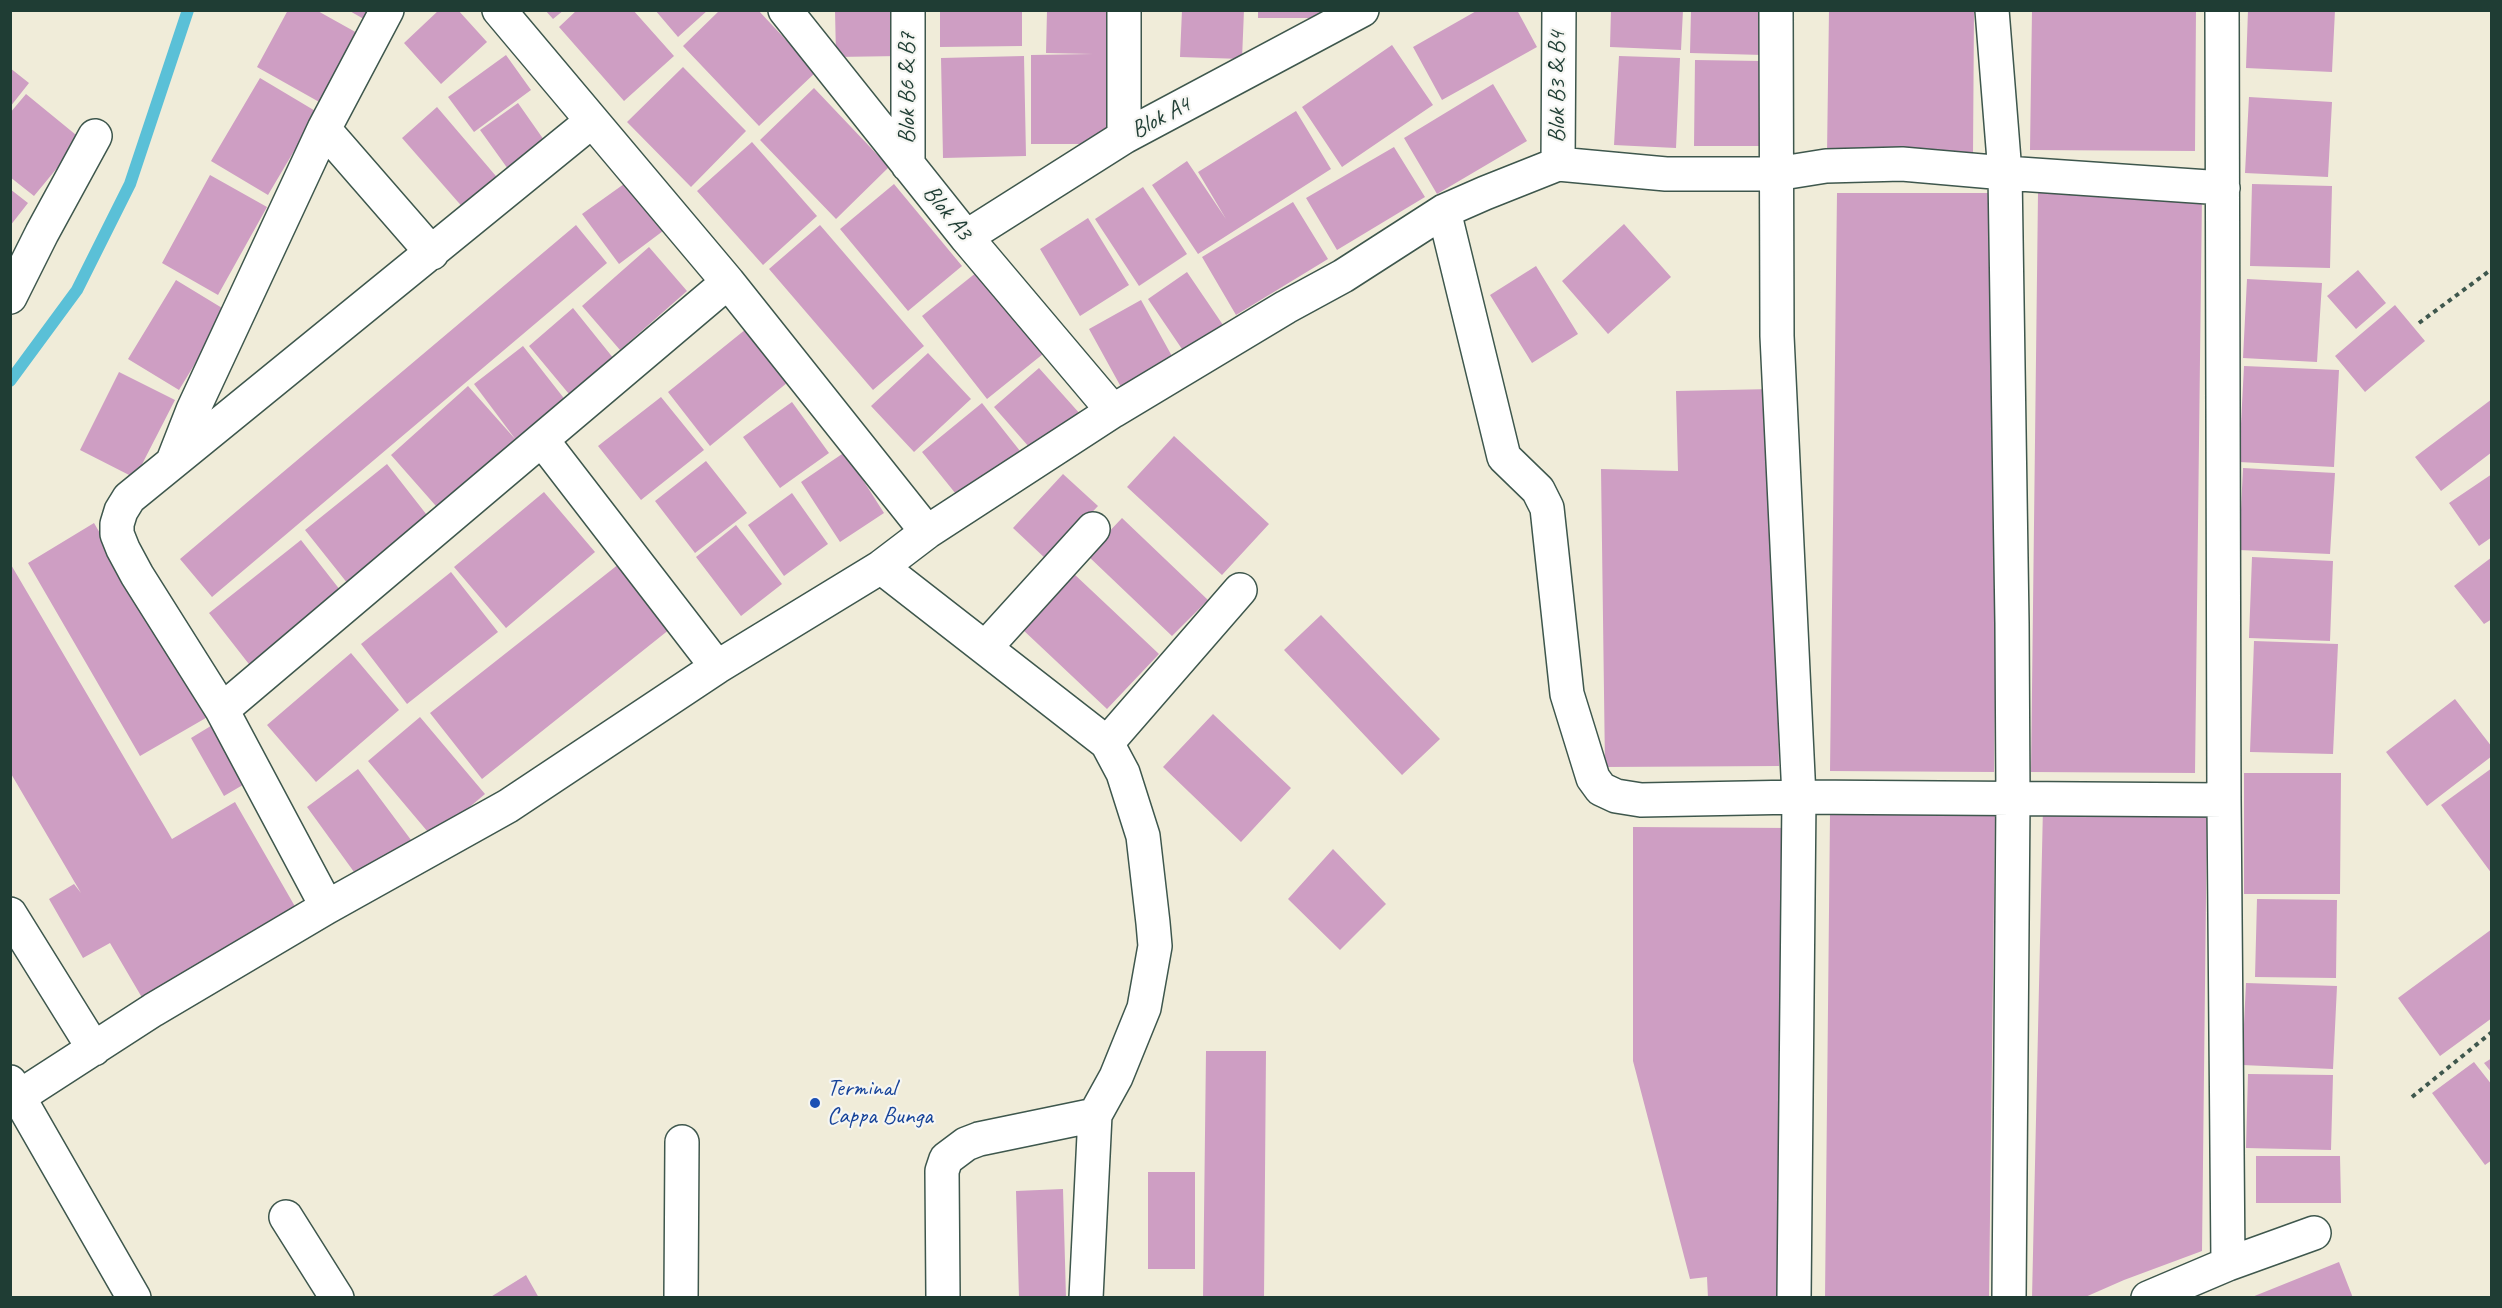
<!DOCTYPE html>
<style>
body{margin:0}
#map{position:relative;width:2502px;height:1308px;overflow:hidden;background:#f0ecd9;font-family:Caveat,sans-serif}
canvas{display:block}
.frame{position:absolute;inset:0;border:12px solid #1f3d34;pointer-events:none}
</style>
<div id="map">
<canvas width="2502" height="1308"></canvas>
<div class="frame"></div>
</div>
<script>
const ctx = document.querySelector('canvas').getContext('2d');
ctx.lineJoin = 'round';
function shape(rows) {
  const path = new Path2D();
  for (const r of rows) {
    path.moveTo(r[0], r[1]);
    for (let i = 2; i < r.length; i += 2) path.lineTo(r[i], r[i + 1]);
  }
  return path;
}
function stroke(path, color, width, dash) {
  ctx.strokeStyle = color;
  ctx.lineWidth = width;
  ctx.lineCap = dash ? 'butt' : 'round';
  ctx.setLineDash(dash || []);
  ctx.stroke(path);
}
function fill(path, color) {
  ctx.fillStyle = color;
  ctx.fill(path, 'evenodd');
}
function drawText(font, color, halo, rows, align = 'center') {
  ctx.font = font + ' Caveat,sans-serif';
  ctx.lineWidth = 4.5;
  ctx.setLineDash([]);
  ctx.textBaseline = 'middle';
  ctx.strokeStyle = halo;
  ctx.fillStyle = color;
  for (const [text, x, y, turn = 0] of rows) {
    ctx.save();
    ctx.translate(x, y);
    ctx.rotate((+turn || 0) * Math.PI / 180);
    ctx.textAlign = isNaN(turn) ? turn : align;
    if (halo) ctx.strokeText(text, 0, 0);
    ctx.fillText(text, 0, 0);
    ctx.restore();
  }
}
stroke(shape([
 [10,381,77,290,130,184,188,10]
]), '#5ac0d7', 12);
fill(shape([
 [288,10,316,10,359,34,321,103,257,67],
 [348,10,376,10,369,22],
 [439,10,458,10,487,42,441,84,404,43],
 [545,10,564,10,553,19],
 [577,10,633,10,674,56,624,101,559,27],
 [655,10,708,10,678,37],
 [720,10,758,10,816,72,759,126,683,46],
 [835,10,898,10,900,56,836,57],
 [940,10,1022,10,1022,46,940,47],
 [1182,10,1244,10,1242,59,1180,57],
 [1258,10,1334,10,1334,18,1258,18],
 [1478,10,1517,10,1537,47,1442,100,1413,47],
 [1611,10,1683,10,1681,50,1610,47],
 [1691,10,1764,10,1763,55,1690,53],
 [1829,10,1974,10,1973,155,1827,154],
 [2032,10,2196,10,2195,151,2030,150],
 [2248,10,2335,10,2332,72,2246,68],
 [1047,11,1120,12,1109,144,1031,144,1031,55,1093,54,1046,53],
 [1392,45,1433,105,1342,167,1302,107],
 [506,55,531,90,474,132,448,97],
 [1024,56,1026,156,943,158,941,58],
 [1619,56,1680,58,1676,148,1614,145],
 [1695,60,1761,61,1760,146,1694,146],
 [683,67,746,131,691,187,627,122],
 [10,68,29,83,10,107],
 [260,78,317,112,268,195,211,161],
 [1493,84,1527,141,1437,194,1404,138],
 [814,88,889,167,836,219,760,140],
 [26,94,81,139,34,196,10,177,10,113],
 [2249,97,2332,102,2328,177,2245,173],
 [518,103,551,150,513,176,480,130],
 [437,107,507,189,472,218,402,138],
 [1296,111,1331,169,1198,254,1152,185,1187,161,1226,219,1198,172],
 [752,142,817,216,763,265,697,191],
 [1394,147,1425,197,1337,250,1306,198],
 [210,175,267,207,218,295,162,263],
 [631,179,667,228,619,264,582,214],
 [894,184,962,266,908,311,840,229],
 [2252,184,2332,186,2330,268,2250,266],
 [1143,187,1187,254,1139,286,1095,219],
 [10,189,28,203,10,226],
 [1837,193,2001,193,1994,772,1830,771],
 [2038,193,2202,194,2195,773,2031,772],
 [1293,202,1328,259,1236,315,1202,257],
 [1088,218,1129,285,1080,316,1040,249],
 [1624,224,1671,277,1608,334,1562,281],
 [576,225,607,263,212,597,180,559],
 [820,225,924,346,873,390,769,269],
 [649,247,687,291,620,350,582,306],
 [1536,266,1578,334,1532,363,1490,295],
 [2358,270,2386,303,2356,329,2327,296],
 [977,272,1043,354,987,399,922,316],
 [1187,272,1223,325,1184,352,1148,299],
 [2247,279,2322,283,2317,362,2243,358],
 [176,280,227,311,179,390,128,359],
 [1141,300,1173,358,1121,387,1089,329],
 [2395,305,2425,341,2365,392,2335,356],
 [573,308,618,364,574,400,529,346],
 [751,325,793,378,710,446,668,392],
 [523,346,570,406,443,514,391,455,468,386,516,440,474,384],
 [928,353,971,399,914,452,871,406],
 [2244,366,2339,370,2334,467,2239,462],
 [1039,368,1081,415,1036,455,994,407],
 [119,372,175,400,135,478,80,450],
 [1773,389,1779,766,1605,767,1601,469,1678,471,1676,391],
 [661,397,704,450,641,500,598,446],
 [2492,399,2492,452,2441,491,2415,457],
 [792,402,829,453,780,488,743,437],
 [982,403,1024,456,964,504,922,452],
 [1174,436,1269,524,1222,575,1127,487],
 [845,452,884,513,840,542,801,482],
 [706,461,747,513,695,553,655,501],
 [387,464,430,519,348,584,305,530],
 [2243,468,2335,473,2330,554,2239,550],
 [1063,474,1098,506,1047,560,1013,528],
 [2492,474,2492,537,2479,546,2449,503],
 [544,492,595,552,506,628,454,567],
 [792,493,828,544,784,576,748,525],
 [1122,518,1208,600,1172,636,1087,555],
 [94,523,153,624,211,715,140,756,28,563],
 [736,525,782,584,741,616,696,557],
 [301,540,344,595,252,668,209,613],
 [2252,557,2333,561,2330,641,2249,638],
 [2492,557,2492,619,2484,624,2454,586],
 [624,560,675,625,482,779,430,713],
 [10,563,172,839,235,802,297,910,144,1001,110,943,83,958,49,899,74,884,81,893,10,772],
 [451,572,498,632,407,704,361,644],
 [1073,573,1159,654,1107,709,1021,628],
 [1321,615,1440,739,1402,775,1284,650],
 [2254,641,2338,644,2333,754,2250,752],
 [351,653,399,710,316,782,267,725],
 [2455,699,2492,747,2492,756,2427,806,2386,752],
 [1213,714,1291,788,1241,842,1163,767],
 [420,717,485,794,433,838,368,761],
 [219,721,253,779,224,796,191,738],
 [2492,768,2492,874,2441,805],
 [358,769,414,844,362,883,307,807],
 [2244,773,2341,773,2340,894,2244,894],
 [2043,807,2207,808,2202,1251,2124,1280,2083,1298,2032,1298],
 [1830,814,1995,815,1989,1298,1825,1298],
 [1633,827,1790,828,1782,1298,1708,1298,1707,1277,1690,1279,1633,1061],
 [1333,849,1386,904,1340,950,1288,899],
 [2257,899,2337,900,2336,978,2255,977],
 [2492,929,2492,1018,2440,1056,2398,998],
 [2246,983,2337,986,2333,1069,2242,1065],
 [1206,1051,1266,1051,1264,1298,1203,1298],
 [2492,1058,2492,1073,2484,1063],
 [2474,1062,2492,1085,2492,1160,2485,1165,2432,1093],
 [2248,1074,2333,1075,2331,1150,2246,1148],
 [2256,1156,2340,1156,2341,1203,2256,1203],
 [1148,1172,1195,1172,1195,1269,1148,1269],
 [1063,1189,1066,1298,1019,1298,1016,1191],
 [2339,1262,2353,1298,2252,1298,2252,1297],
 [526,1275,539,1298,489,1298]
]), '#ce9ec3');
const minor = shape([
 [499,10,728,282,927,532],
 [785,10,966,237,1113,411],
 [908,10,908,165],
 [1776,10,1777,336,1799,797,1794,1298],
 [1992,10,2005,173,2012,623,2013,799,2009,1298],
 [2222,10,2224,800,2228,1264],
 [592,121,129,498,121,511,117,524,117,534,123,549,137,575,222,710,728,282],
 [324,129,432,253],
 [1124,137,1124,10],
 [1558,164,1559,10],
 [1444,211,1504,457,1538,490,1547,508,1567,694,1593,778,1601,789,1616,796,1641,800,1799,797,2224,800],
 [966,237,1124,137,1362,10],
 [10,297,42,233,95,136],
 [542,440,717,667],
 [173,461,193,410,324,129,387,10],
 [881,567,1107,743,1123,773,1143,836,1153,923,1155,946,1144,1008,1116,1077,1095,1115,979,1139,966,1144,946,1159,942,1171,943,1298],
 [985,648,1093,529],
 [222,710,327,907],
 [1107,743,1240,590],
 [10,914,94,1049],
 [20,1096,153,1010,327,907,508,806,717,667,881,567,927,532,1113,411,1286,307,1343,276,1444,211,1485,193,1558,164,1666,174,1776,174,1826,166,1902,164,2005,173,2223,188],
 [286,1217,337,1298],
 [681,1298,682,1142],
 [1086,1298,1095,1115],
 [2148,1298,2228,1264,2314,1233]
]);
const highway = shape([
 [10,1082,134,1298]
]);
stroke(minor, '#3e574d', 36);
stroke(highway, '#3e574d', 36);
stroke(shape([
 [2419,323,2492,269],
 [2412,1097,2492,1032]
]), '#3e574d', 4, [4.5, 4.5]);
stroke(minor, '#fff', 33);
stroke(highway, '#fff', 33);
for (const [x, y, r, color] of [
 [815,1103,6,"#1a4fb4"]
]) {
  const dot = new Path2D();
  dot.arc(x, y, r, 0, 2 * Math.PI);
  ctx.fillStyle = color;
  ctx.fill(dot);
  stroke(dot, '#f6f6f2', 2);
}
drawText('24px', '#1f3d34', '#f6f6f2', [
 ["Blok B3 & B4",1558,87,-90],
 ["Blok B6 & B7",908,88,-90],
 ["Blok A4",1161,118,-28],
 ["Blok A3",947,213,51]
]);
drawText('24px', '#164399', '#f6f6f2', [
 ["Terminal",827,1089],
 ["Cappa Bunga",827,1117]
], 'left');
</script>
